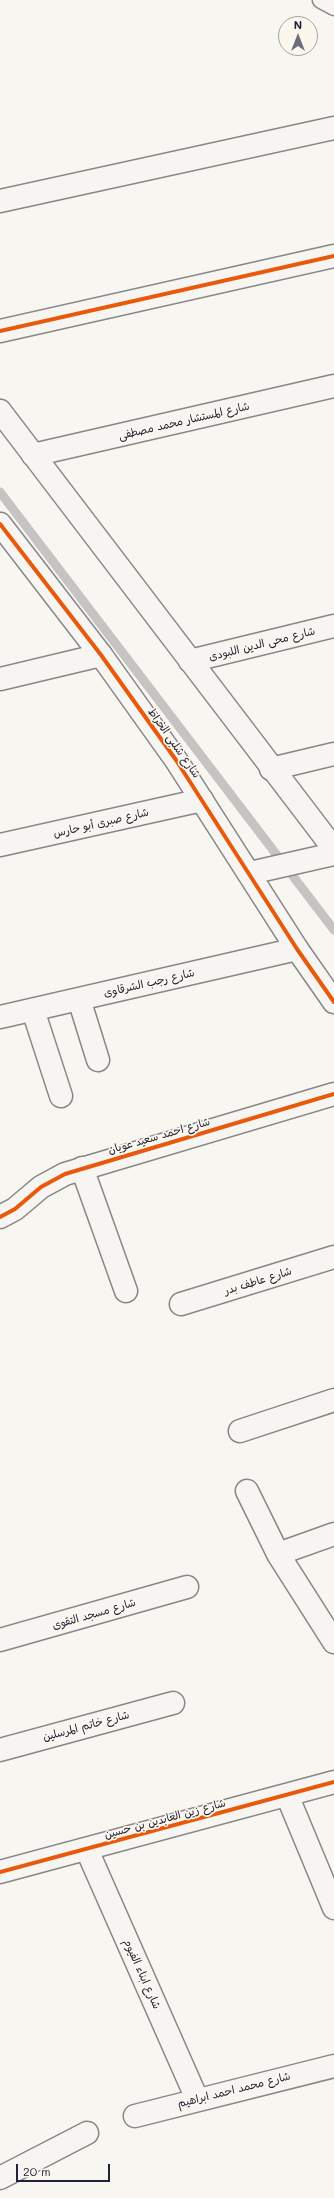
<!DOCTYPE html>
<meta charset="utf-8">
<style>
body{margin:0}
#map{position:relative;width:334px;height:2198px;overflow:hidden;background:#f8f6f0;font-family:Mali,sans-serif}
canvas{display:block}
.north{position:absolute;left:278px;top:16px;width:40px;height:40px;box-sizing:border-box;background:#fbf7ec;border:1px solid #a4a2a5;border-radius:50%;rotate:0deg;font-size:11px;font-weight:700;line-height:16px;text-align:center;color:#22223b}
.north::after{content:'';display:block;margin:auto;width:14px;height:18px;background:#6d6c7a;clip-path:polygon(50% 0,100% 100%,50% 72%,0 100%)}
.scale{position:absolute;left:16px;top:2164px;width:94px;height:18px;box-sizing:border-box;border:2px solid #22223b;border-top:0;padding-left:5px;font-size:12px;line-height:14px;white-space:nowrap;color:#22223b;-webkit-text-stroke:3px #fbf7ec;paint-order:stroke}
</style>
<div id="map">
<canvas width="334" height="2198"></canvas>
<div class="north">N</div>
<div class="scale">20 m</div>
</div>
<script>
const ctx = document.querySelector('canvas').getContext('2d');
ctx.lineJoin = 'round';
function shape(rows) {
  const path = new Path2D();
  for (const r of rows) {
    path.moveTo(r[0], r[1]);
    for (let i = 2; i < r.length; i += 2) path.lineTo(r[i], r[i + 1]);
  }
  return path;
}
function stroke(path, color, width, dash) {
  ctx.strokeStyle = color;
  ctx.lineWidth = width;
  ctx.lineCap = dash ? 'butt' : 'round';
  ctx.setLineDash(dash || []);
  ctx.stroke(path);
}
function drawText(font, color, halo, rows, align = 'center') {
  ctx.font = font + ' Mali,"Playpen Sans Arabic",sans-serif';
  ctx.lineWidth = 3.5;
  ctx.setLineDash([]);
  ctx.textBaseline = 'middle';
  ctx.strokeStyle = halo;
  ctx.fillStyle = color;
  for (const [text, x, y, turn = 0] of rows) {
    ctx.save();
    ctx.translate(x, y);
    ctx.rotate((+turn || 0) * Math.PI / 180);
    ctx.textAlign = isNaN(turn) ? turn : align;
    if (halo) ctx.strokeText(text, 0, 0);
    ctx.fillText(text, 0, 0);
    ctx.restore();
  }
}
stroke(shape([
 [0,492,334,930]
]), '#c6c4c3', 9);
const lane = shape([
 [321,0,334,7]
]);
const street = shape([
 [0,201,334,128],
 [0,331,334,256],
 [33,455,334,386],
 [190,661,334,626],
 [0,679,101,655],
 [271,769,334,754],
 [0,845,202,800],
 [250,873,334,854],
 [79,999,98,1060],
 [33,1010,61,1096],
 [0,1017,297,949],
 [82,1168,126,1291],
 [0,1217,15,1209,41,1187,65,1174,334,1094],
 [181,1304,334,1257],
 [240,1431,334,1400],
 [247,1491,278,1554,334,1642],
 [278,1554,334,1534],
 [0,1640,187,1587],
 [0,1750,173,1703],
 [287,1795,334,1908],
 [87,1850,197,2099],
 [0,1872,334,1782],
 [135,2116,334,2066],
 [0,2178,87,2133]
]);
const secondary = shape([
 [0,411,334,849],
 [0,524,101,655,176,760,297,949,334,1002]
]);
stroke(lane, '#878688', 19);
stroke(street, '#878688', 25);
stroke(secondary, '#878688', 25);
stroke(lane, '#f6f5f1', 16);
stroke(street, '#f6f5f1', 22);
stroke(secondary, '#f6f5f1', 22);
stroke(shape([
 [0,331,334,256],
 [0,524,101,655,176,760,297,949,334,1002],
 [0,1217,15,1209,41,1187,65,1174,334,1094],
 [0,1872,334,1782]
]), '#e8590c', 4);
drawText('11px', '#22223b', '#fbf7ec', [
 ["شارع المستشار محمد مصطفى",184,421,-13],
 ["شارع محى الدين اللبودى",262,644,-14],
 ["شارع شلبى الخراط",174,743,55],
 ["شارع صبرى أبو حارس",101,823,-13],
 ["شارع رجب الشرقاوى",149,983,-13],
 ["شارع احمد سعيد عويان",159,1136,-16],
 ["شارع عاطف بدر",258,1281,-17],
 ["شارع مسجد التقوى",94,1614,-16],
 ["شارع خاتم المرسلين",86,1726,-15],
 ["شارع زين العابدين بن حسين",165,1819,-15],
 ["شارع ابناء الفيوم",142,1974,66],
 ["شارع محمد احمد ابراهيم",234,2090,-14]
]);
</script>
